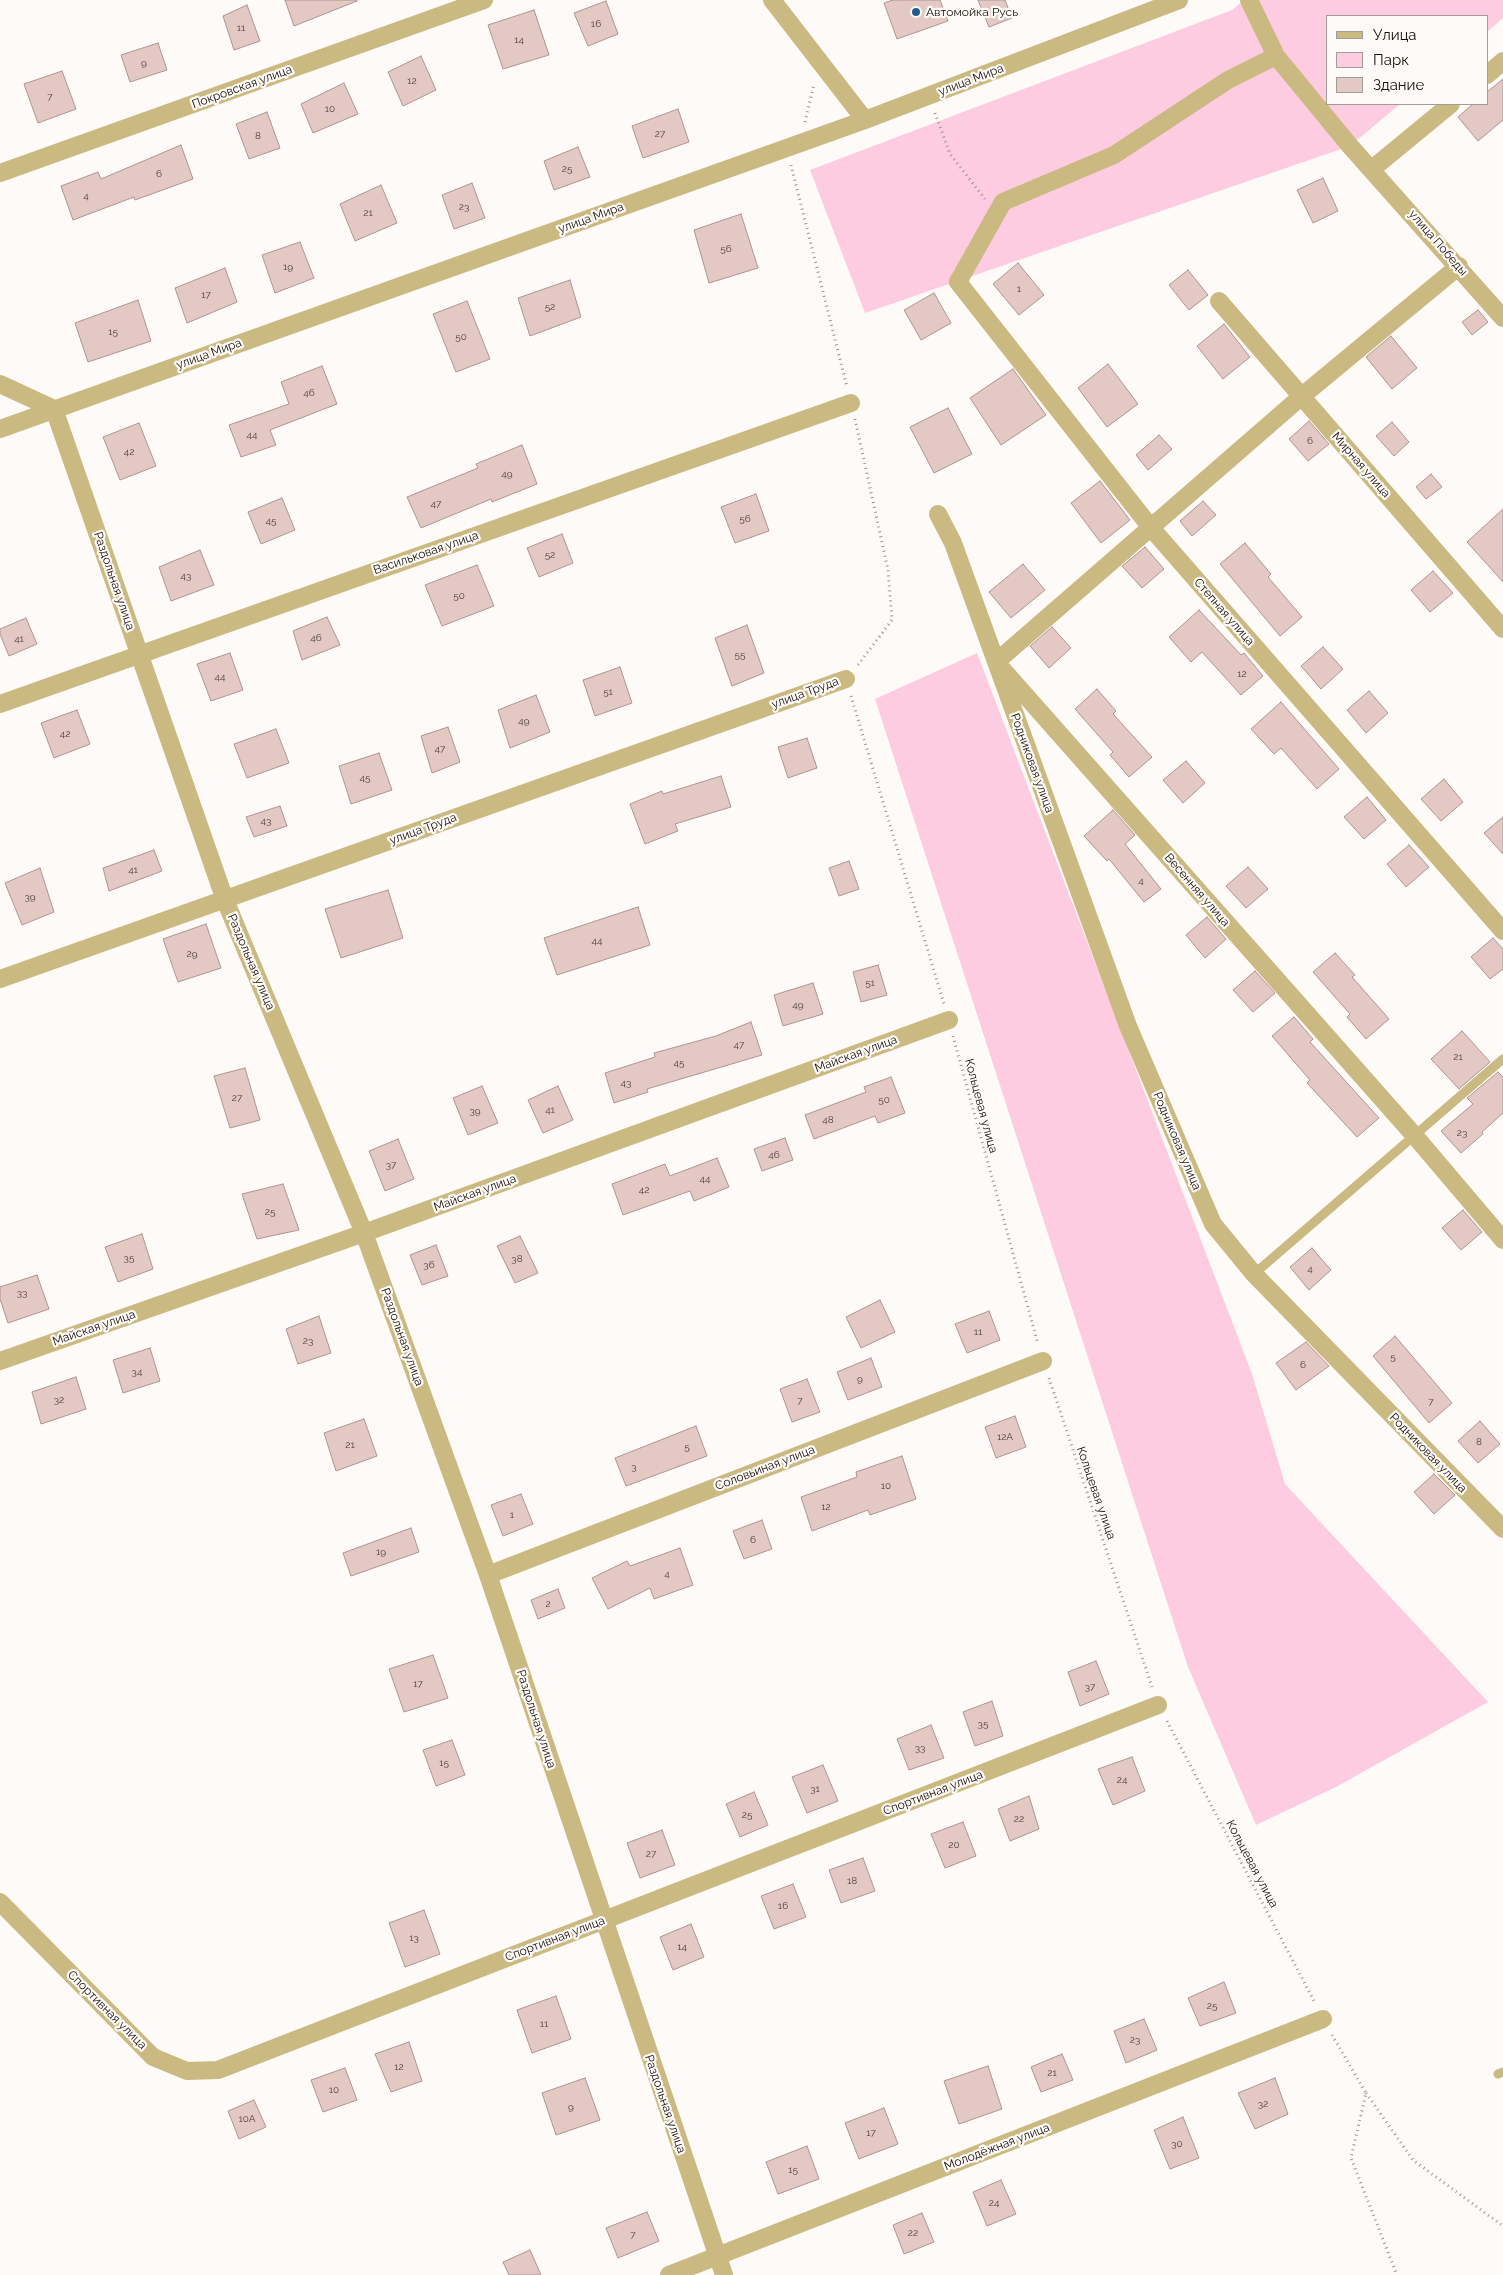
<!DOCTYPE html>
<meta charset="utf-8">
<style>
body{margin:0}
#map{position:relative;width:1503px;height:2275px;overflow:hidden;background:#fefaf7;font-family:Raleway,sans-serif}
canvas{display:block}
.legend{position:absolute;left:1326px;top:15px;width:162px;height:90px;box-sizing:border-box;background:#fefaf7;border:1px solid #a29c99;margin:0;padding:6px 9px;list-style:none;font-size:15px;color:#17100b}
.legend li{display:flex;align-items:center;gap:10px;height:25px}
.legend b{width:25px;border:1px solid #a29c99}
</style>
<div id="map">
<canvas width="1503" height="2275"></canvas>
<ul class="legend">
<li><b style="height:6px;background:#cab980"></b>Улица</li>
<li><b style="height:14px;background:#fecce0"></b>Парк</li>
<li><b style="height:14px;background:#e3c8c4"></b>Здание</li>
</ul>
</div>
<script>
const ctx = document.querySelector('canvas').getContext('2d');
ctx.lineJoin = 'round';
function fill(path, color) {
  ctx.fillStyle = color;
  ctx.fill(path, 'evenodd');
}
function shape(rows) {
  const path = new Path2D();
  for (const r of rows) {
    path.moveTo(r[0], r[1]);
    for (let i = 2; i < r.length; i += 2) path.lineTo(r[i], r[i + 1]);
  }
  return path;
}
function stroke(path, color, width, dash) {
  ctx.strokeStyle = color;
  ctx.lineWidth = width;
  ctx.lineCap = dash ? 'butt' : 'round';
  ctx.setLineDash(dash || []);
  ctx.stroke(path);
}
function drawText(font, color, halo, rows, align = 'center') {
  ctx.font = font + ' Raleway,sans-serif';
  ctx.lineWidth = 4.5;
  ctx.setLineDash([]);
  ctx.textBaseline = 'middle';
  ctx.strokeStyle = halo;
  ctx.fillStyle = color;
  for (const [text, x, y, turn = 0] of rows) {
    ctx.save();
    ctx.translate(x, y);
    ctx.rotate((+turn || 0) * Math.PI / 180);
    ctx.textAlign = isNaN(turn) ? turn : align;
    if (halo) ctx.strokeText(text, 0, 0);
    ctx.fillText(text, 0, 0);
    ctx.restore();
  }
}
fill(shape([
 [1244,0,1503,0,1503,18,1487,32,1487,16,1327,16,1327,104,1400,104,1350,146,865,313,810,170,1232,10],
 [977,653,1252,1374,1285,1484,1488,1702,1336,1787,1256,1825,1188,1667,875,699]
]), '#fecce0');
const building = shape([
 [285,0,357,0,357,1,294,26,285,0],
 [893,0,940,0,948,21,897,39,884,3,893,0],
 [978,0,1005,0,1012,18,989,27,978,0],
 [606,1,618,34,588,46,574,13,606,1],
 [247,5,260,41,234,50,223,16,247,5],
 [534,10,549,55,503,69,488,25,534,10],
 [158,43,167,70,130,82,121,55,158,43],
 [421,56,436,90,403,106,388,72,421,56],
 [62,71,76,109,38,123,24,84,62,71],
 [1503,79,1503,120,1478,141,1458,117,1473,104,1487,104,1487,92,1503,79],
 [344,83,358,114,313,133,301,104,344,83],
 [678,109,689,142,643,158,632,126,678,109],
 [267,112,280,148,249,159,236,124,267,112],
 [181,145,193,179,135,200,134,197,73,220,61,186,98,172,101,179,181,145],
 [578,147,590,177,554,190,544,161,578,147],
 [1323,178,1338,211,1313,223,1297,190,1323,178],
 [472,183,485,218,454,229,442,195,472,183],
 [381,185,397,223,355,241,340,204,381,185],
 [741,214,758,268,709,283,694,230,741,214],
 [300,242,314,278,275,293,262,255,300,242],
 [1018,263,1044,295,1019,315,993,284,1018,263],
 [225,268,237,302,187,323,175,288,225,268],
 [1188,270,1208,295,1189,310,1169,285,1188,270],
 [570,280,581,317,530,336,518,298,570,280],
 [934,293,951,323,921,340,904,310,934,293],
 [138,300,151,341,88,362,75,323,138,300],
 [467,301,490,359,456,372,433,314,467,301],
 [1478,310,1488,322,1472,335,1462,322,1478,310],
 [1224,324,1250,357,1223,379,1197,346,1224,324],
 [1391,336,1417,368,1392,389,1366,357,1391,336],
 [1108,364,1138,404,1107,427,1078,388,1108,364],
 [322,366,337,404,270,430,276,445,241,457,229,425,289,404,281,382,322,366],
 [1013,369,1046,415,1001,445,970,398,1013,369],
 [948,408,972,454,934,473,910,427,948,408],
 [1309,421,1329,444,1308,461,1289,439,1309,421],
 [1392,422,1409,442,1394,456,1376,436,1392,422],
 [139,423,156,466,120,480,103,437,139,423],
 [1159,435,1172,449,1148,470,1136,455,1159,435],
 [522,445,537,484,492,502,491,499,421,528,407,497,478,468,476,464,522,445],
 [1431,474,1442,487,1426,499,1416,487,1431,474],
 [1100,481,1130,520,1101,543,1071,503,1100,481],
 [756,494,769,531,735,543,721,507,756,494],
 [282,498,295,530,261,544,248,512,282,498],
 [1203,501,1216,515,1192,536,1180,521,1203,501],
 [1503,509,1503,582,1467,542,1503,509],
 [562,534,573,563,539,577,527,548,562,534],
 [1245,543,1271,574,1268,577,1302,617,1280,636,1220,564,1245,543],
 [1145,547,1164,569,1142,588,1122,566,1145,547],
 [200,550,214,585,171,601,159,567,200,550],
 [1023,564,1045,590,1011,618,989,592,1023,564],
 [477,565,494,606,442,626,425,585,477,565],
 [1433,571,1453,593,1430,612,1411,590,1433,571],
 [1199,610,1241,655,1244,653,1263,676,1241,695,1202,652,1191,662,1169,637,1199,610],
 [327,617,340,645,302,660,293,631,327,617],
 [26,618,37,644,9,656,0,634,0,629,26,618],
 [747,625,764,673,732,686,715,638,747,625],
 [1052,627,1071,648,1049,668,1030,646,1052,627],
 [1323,647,1343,669,1321,689,1301,666,1323,647],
 [230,653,243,690,211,701,197,664,230,653],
 [620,667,632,703,595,716,583,680,620,667],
 [1097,689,1116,711,1113,714,1152,757,1129,777,1110,755,1113,752,1075,709,1097,689],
 [1369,691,1388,713,1366,733,1347,710,1369,691],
 [536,695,550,732,510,748,498,710,536,695],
 [1281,702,1339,769,1317,789,1281,748,1274,754,1251,729,1281,702],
 [77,710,90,744,54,758,41,723,77,710],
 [448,727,460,762,432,773,421,736,448,727],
 [276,729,289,763,247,778,234,744,276,729],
 [807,738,817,768,788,778,778,747,807,738],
 [379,753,392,790,351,804,339,766,379,753],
 [1186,761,1205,783,1183,803,1163,780,1186,761],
 [721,776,731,807,675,824,678,831,645,844,630,804,662,791,663,794,721,776],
 [1444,779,1463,802,1441,821,1421,799,1444,779],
 [1367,797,1386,820,1364,839,1344,817,1367,797],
 [280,806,287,826,254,837,246,817,280,806],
 [1113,810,1135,835,1125,844,1161,889,1144,902,1109,859,1107,861,1084,836,1113,810],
 [1503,817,1503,854,1484,833,1503,817],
 [1409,845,1429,867,1406,887,1387,864,1409,845],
 [154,850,162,871,109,891,103,868,154,850],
 [849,861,859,889,839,896,829,868,849,861],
 [1248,867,1268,889,1246,908,1226,886,1248,867],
 [40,868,54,912,22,925,5,883,40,868],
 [388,890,403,938,341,958,325,909,388,890],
 [638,907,650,945,557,975,544,938,638,907],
 [1207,917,1226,939,1205,958,1186,935,1207,917],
 [206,924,221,968,178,982,163,939,206,924],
 [1493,938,1503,949,1503,969,1490,979,1471,957,1493,938],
 [1335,953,1355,975,1352,977,1389,1019,1366,1039,1347,1017,1350,1014,1313,972,1335,953],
 [878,965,887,995,861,1002,853,972,878,965],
 [1255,971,1275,993,1253,1012,1233,990,1255,971],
 [813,983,823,1014,783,1026,774,995,813,983],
 [1294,1017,1313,1039,1310,1042,1379,1118,1357,1137,1307,1083,1310,1080,1272,1036,1294,1017],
 [751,1022,762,1055,647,1089,648,1092,614,1103,605,1073,655,1057,654,1053,716,1036,751,1022],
 [1462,1031,1490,1062,1459,1089,1431,1059,1462,1031],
 [245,1068,260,1120,230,1128,214,1076,245,1068],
 [1498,1072,1503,1077,1503,1113,1482,1132,1483,1134,1461,1153,1441,1131,1473,1104,1467,1098,1498,1072],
 [891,1077,905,1113,878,1123,875,1116,814,1139,805,1115,866,1092,864,1087,891,1077],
 [482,1086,498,1123,468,1135,453,1098,482,1086],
 [558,1086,573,1120,543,1133,528,1100,558,1086],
 [785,1138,793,1160,762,1171,754,1149,785,1138],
 [398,1139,414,1179,385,1191,369,1151,398,1139],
 [717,1158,729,1187,694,1201,690,1191,623,1215,612,1184,665,1164,670,1176,717,1158],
 [283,1184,299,1230,257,1239,242,1194,283,1184],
 [1463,1210,1482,1232,1461,1250,1442,1228,1463,1210],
 [142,1234,153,1269,118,1282,105,1247,142,1234],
 [520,1236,538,1273,515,1283,497,1246,520,1236],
 [436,1245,448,1276,422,1285,410,1255,436,1245],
 [1312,1248,1331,1270,1309,1290,1290,1267,1312,1248],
 [37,1275,49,1309,8,1323,0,1299,0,1287,37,1275],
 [880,1300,895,1332,861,1348,846,1317,880,1300],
 [989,1311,1000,1340,967,1353,955,1324,989,1311],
 [319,1316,331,1353,298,1364,286,1329,319,1316],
 [1395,1336,1452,1403,1429,1423,1373,1356,1395,1336],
 [1306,1342,1329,1366,1296,1390,1276,1363,1306,1342],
 [150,1348,160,1381,123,1393,113,1360,150,1348],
 [871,1358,882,1387,848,1400,837,1372,871,1358],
 [76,1377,86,1409,41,1424,32,1392,76,1377],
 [807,1379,820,1412,792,1422,780,1389,807,1379],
 [1015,1416,1026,1447,996,1458,985,1427,1015,1416],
 [364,1419,377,1456,336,1471,324,1433,364,1419],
 [1480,1421,1500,1444,1478,1463,1458,1441,1480,1421],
 [696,1426,707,1456,626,1486,615,1458,696,1426],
 [902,1456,916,1499,870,1515,868,1510,812,1531,801,1497,857,1477,856,1472,902,1456],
 [1434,1474,1455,1495,1434,1514,1414,1492,1434,1474],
 [521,1494,533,1524,503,1536,491,1505,521,1494],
 [762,1520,772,1549,744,1559,733,1531,762,1520],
 [411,1528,419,1552,351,1576,343,1553,411,1528],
 [680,1548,693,1585,654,1599,650,1588,608,1609,592,1578,627,1561,630,1566,680,1548],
 [558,1589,565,1608,538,1619,531,1600,558,1589],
 [433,1655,448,1698,404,1712,389,1669,433,1655],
 [1096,1661,1109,1694,1080,1706,1068,1672,1096,1661],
 [992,1701,1003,1736,975,1746,963,1712,992,1701],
 [931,1725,944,1758,909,1770,897,1739,931,1725],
 [452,1740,465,1775,436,1786,423,1750,452,1740],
 [1132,1757,1145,1791,1113,1805,1098,1769,1132,1757],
 [823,1765,838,1801,807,1813,792,1777,823,1765],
 [754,1792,768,1825,740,1837,726,1804,754,1792],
 [1029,1796,1039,1829,1010,1841,998,1809,1029,1796],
 [963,1822,976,1856,945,1868,931,1834,963,1822],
 [662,1830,675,1865,640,1878,627,1843,662,1830],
 [863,1858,875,1891,841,1903,829,1870,863,1858],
 [793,1884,806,1917,774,1929,761,1896,793,1884],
 [424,1910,440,1954,405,1967,389,1923,424,1910],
 [691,1924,704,1957,673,1970,660,1937,691,1924],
 [1224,1982,1236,2013,1200,2026,1188,1998,1224,1982],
 [556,1996,571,2039,532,2053,517,2010,556,1996],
 [1144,2019,1157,2050,1126,2063,1114,2031,1144,2019],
 [409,2042,422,2081,391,2092,375,2054,409,2042],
 [1062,2054,1073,2080,1041,2092,1031,2067,1062,2054],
 [988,2066,1002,2109,959,2124,944,2081,988,2066],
 [345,2068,357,2100,323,2112,311,2080,345,2068],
 [585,2078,600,2120,556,2135,542,2093,585,2078],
 [1275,2078,1288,2114,1255,2129,1238,2093,1275,2078],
 [254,2100,266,2127,239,2139,228,2111,254,2100],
 [884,2108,898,2144,859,2159,845,2123,884,2108],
 [1183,2117,1199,2158,1170,2169,1154,2130,1183,2117],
 [807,2146,819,2179,778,2194,766,2162,807,2146],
 [1001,2180,1016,2214,987,2226,973,2192,1001,2180],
 [647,2212,659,2241,618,2258,606,2228,647,2212],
 [922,2213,934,2242,904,2254,893,2225,922,2213],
 [530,2250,541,2275,509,2275,503,2262,530,2250]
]);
fill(building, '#e3c8c4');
stroke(building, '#ae9491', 1);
stroke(shape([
 [935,113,950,154,985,199],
 [805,122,814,84],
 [791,165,847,387],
 [855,419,888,570,892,620,858,665],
 [851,696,944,1004],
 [953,1036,1038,1344],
 [1049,1378,1152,1687],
 [1167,1721,1315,2003],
 [1332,2035,1366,2093,1351,2158,1397,2275],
 [1366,2093,1413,2160,1503,2226]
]), '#999490', 3, [1, 4]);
stroke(shape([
 [1254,1274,1503,1059],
 [1498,2074,1503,2072]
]), '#cab980', 9);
stroke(shape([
 [772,0,865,120],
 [1249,0,1276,56,1350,146,1503,318],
 [1276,56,1228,80,1114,155,1003,202,958,282,1152,529,1503,931],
 [1487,75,1503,61],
 [1372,169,1451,104],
 [0,173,484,0],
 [1219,301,1503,629],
 [0,384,54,409],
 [54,409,225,900,364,1233,488,1575,724,2275],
 [0,429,865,120,1179,0],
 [938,514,953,543,1128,1026,1213,1224,1254,1274,1503,1529],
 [996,662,1302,396,1459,266],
 [1003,670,1414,1135,1503,1240],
 [0,704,851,403],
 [0,979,846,679],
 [0,1361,364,1233,949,1020],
 [488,1575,1043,1361],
 [0,1902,153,2057,187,2071,218,2070,1158,1705],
 [669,2275,1323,2019]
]), '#cab980', 18);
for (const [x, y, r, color] of [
 [916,12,5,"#205a91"]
]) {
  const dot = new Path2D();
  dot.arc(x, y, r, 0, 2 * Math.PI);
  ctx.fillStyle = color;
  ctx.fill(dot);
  stroke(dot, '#fefaf7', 2);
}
drawText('10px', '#4a3e39', null, [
 ["16",596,24],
 ["11",241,28],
 ["14",519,40],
 ["9",144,63],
 ["12",412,81],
 ["7",50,97],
 ["10",330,109],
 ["27",660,134],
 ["8",258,136],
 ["25",567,169],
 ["6",159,174],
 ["4",86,196],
 ["23",464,207],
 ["21",368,213],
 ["56",726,249],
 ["19",288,267],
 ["1",1019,289],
 ["17",206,295],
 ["52",550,307],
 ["15",113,332],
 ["50",461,337],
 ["46",309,393],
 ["44",252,435],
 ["6",1310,441],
 ["42",129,452],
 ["49",507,474],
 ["47",436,504],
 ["56",745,519],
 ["45",271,521],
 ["52",550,555],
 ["43",186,576],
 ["50",459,596],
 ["46",316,638],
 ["41",19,639],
 ["55",740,655],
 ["12",1242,674],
 ["44",220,677],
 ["51",608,692],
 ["49",524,721],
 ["42",65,734],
 ["47",440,749],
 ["45",365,778],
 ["43",266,821],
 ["41",133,870],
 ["4",1141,881],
 ["39",30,897],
 ["44",597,941],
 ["29",192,954],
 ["51",870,983],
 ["49",798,1005],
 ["47",739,1045],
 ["21",1458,1057],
 ["45",679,1063],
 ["43",626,1083],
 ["27",237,1098],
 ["50",884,1100],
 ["41",550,1110],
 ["39",475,1111],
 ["48",828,1120],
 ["23",1462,1133],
 ["46",774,1155],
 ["37",391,1165],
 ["44",705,1179],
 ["42",644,1190],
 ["25",270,1212],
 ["35",129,1258],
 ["38",517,1259],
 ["36",429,1265],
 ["4",1310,1269],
 ["33",22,1293],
 ["11",978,1332],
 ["23",308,1341],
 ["5",1393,1357],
 ["6",1303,1365],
 ["34",137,1372],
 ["9",860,1379],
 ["32",59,1400],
 ["7",800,1401],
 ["7",1431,1402],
 ["12А",1005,1437],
 ["8",1479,1442],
 ["21",350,1445],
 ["5",687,1447],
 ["3",634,1467],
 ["10",886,1486],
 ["12",826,1507],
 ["1",512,1515],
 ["6",753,1540],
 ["19",381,1552],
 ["4",667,1574],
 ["2",548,1604],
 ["17",418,1684],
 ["37",1090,1687],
 ["35",983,1724],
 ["33",920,1748],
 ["15",444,1763],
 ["24",1122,1780],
 ["31",815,1789],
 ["25",747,1815],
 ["22",1019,1819],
 ["20",954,1845],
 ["27",651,1854],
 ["18",852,1881],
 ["16",783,1906],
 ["13",414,1938],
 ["14",682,1947],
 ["25",1212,2006],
 ["11",544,2024],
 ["23",1135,2040],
 ["12",399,2067],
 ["21",1052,2073],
 ["10",334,2090],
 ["32",1263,2104],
 ["9",571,2107],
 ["10А",247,2119],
 ["17",871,2133],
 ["30",1177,2144],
 ["15",793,2170],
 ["24",994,2203],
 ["22",913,2233],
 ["7",633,2235]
]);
drawText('12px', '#17100b', '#fefaf7', [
 ["Автомойка Русь",926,12]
], 'left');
drawText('12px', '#17100b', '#fefaf7', [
 ["улица Мира",971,80,-21],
 ["Покровская улица",242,87,-20],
 ["улица Мира",591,218,-20],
 ["улица Победы",1438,243,49],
 ["улица Мира",209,354,-20],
 ["Мирная улица",1361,465,49],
 ["Васильковая улица",426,553,-19],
 ["Раздольная улица",114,581,71],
 ["Степная улица",1224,612,49],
 ["улица Труда",805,693,-20],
 ["Родниковая улица",1032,763,70],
 ["улица Труда",423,829,-20],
 ["Весенняя улица",1197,890,49],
 ["Раздольная улица",251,962,67],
 ["Майская улица",856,1054,-20],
 ["Кольцевая улица",981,1106,75],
 ["Родниковая улица",1177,1141,67],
 ["Майская улица",475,1193,-20],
 ["Майская улица",94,1328,-19],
 ["Раздольная улица",402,1337,70],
 ["Родниковая улица",1428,1453,46],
 ["Соловьиная улица",765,1468,-21],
 ["Кольцевая улица",1096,1493,71],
 ["Раздольная улица",536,1719,72],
 ["Спортивная улица",933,1793,-21],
 ["Кольцевая улица",1252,1864,62],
 ["Спортивная улица",555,1939,-21],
 ["Спортивная улица",107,2010,45],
 ["Раздольная улица",665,2104,71],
 ["Молодёжная улица",997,2147,-21]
]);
</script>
